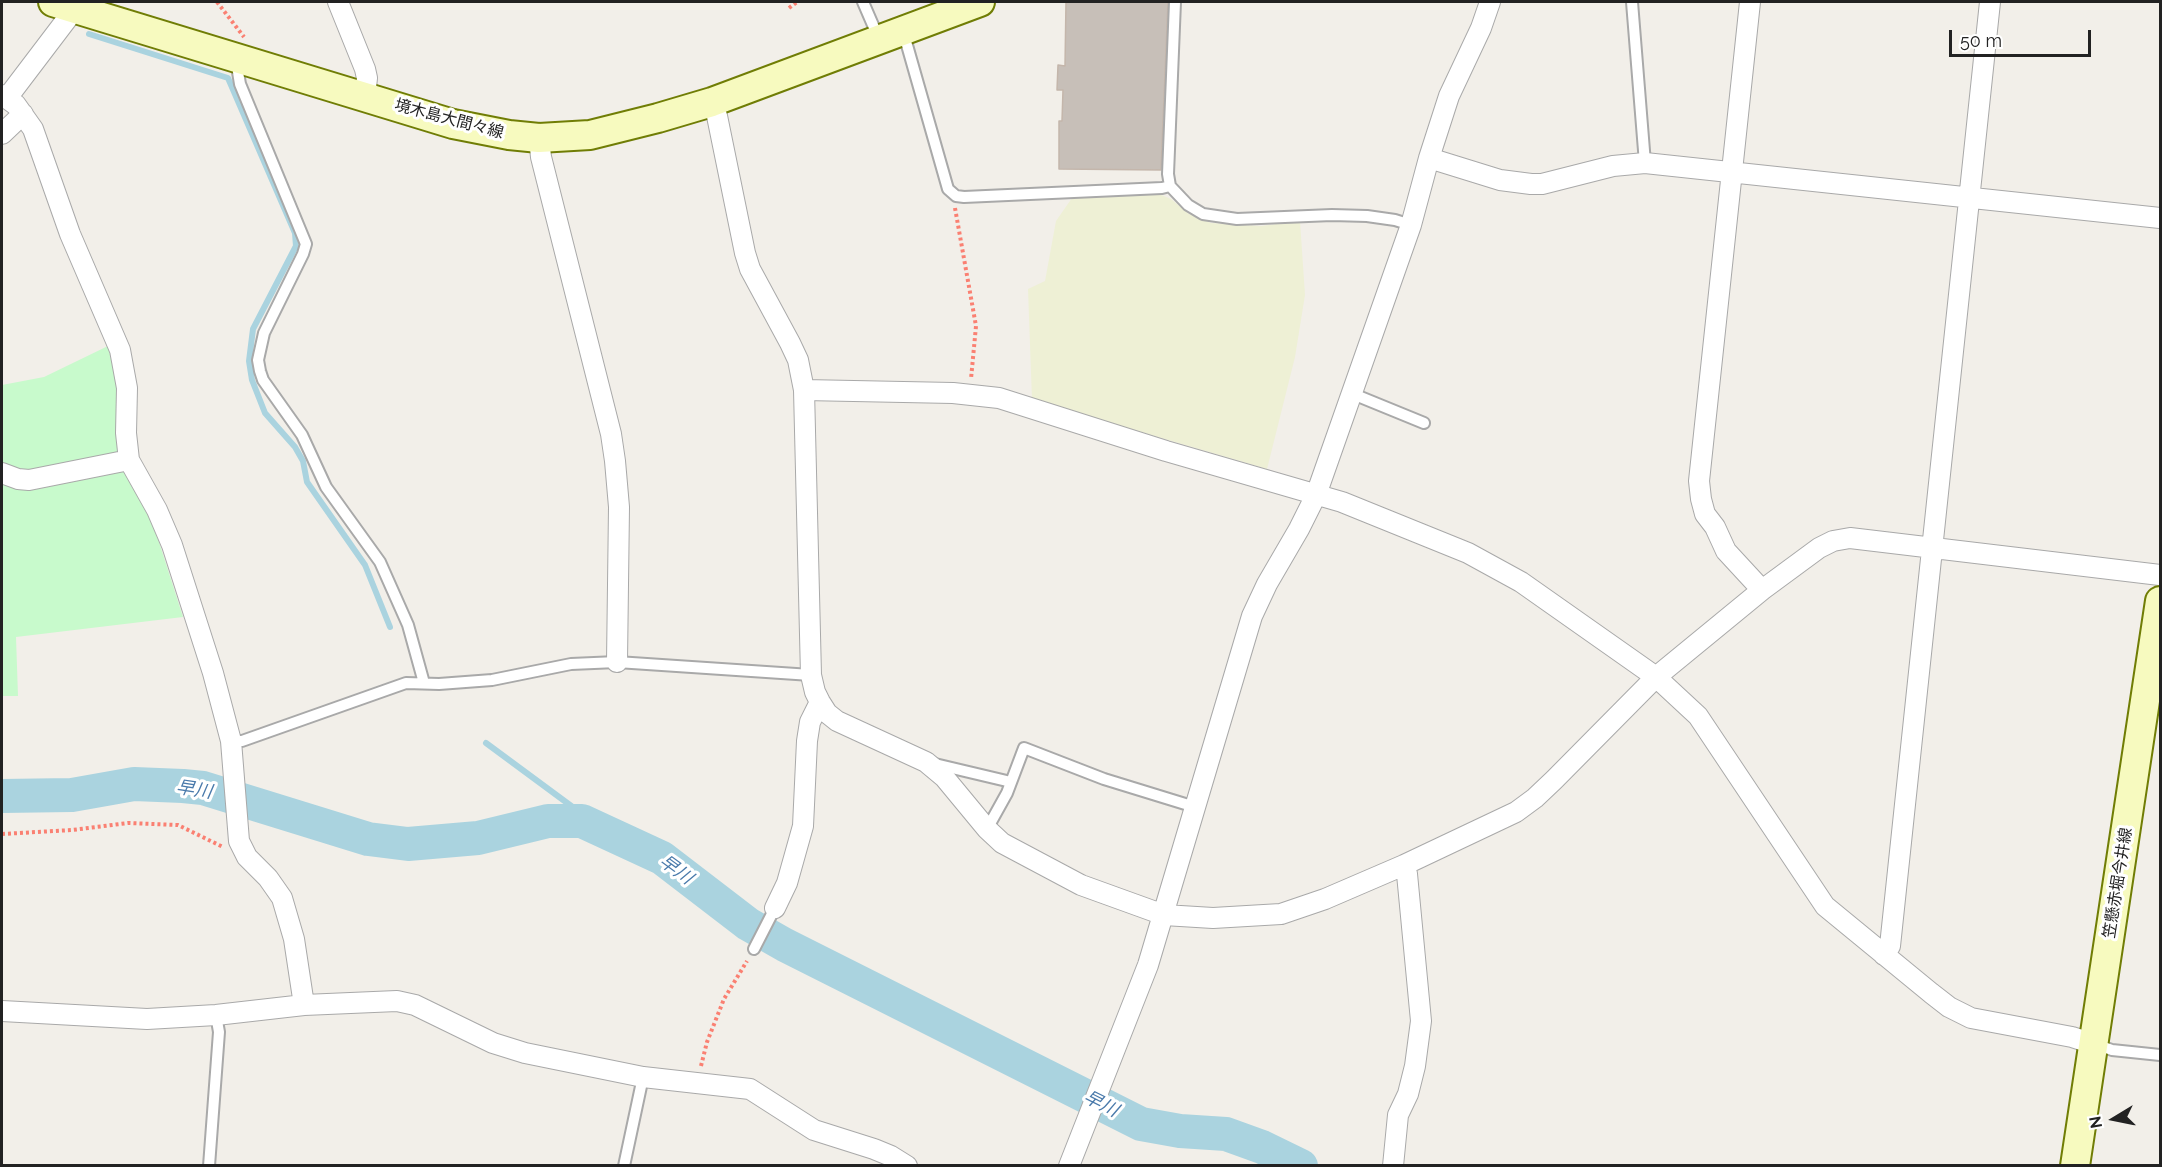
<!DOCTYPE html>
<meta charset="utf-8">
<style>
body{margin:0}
#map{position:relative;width:2162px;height:1167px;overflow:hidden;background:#f2efe9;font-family:Raleway,sans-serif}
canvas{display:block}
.frame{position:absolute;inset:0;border:3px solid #222;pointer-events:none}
.north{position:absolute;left:2084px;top:1089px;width:60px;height:60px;-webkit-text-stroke:4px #fff;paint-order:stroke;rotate:260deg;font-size:16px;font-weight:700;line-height:24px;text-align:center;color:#222}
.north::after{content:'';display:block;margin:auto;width:21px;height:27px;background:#222;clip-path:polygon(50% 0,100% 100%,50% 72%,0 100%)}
.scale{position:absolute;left:1949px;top:30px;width:142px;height:27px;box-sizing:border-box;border:3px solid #222;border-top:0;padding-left:8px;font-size:18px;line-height:21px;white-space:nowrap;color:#222;-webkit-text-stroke:4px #fff;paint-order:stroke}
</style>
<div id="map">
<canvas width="2162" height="1167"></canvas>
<div class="frame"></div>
<div class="north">N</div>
<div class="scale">50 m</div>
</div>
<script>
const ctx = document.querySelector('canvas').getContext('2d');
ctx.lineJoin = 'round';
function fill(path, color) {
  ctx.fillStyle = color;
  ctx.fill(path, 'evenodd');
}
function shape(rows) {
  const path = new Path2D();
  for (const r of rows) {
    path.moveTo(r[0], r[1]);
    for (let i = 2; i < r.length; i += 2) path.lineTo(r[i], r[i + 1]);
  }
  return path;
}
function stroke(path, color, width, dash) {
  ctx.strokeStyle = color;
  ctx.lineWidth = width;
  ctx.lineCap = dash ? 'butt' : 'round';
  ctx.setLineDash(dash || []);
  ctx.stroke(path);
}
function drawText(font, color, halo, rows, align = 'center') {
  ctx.font = font + ' Raleway,"Noto Sans JP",sans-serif';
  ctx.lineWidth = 6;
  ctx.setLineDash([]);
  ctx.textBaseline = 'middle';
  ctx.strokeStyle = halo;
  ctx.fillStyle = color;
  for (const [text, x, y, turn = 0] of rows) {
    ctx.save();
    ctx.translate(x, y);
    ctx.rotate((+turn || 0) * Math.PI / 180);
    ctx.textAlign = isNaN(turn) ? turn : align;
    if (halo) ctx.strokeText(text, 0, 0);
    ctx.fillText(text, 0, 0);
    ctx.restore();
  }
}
fill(shape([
 [1159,194,1171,199,1189,214,1211,223,1261,226,1300,221,1305,295,1295,357,1267,469,1032,400,1028,289,1045,281,1056,221,1072,198]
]), '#eef0d5');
fill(shape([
 [108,346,117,386,120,450,116,455,22,472,2,464,2,385,44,377],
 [125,470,145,506,159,542,183,617,16,637,18,696,2,696,2,480,21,488,38,489]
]), '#c8facc');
stroke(shape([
 [89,34,228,78,295,233,296,246,253,329,249,361,252,380,265,413,295,447,303,461,307,482,365,565,390,627],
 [486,743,574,808,582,821]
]), '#aad3df', 6);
stroke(shape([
 [2,796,72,795,134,784,183,786,203,788,368,839,408,844,478,838,548,821,582,821,662,858,748,924,785,945,1141,1124,1180,1131,1226,1134,1262,1147,1301,1166]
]), '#aad3df', 34);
const building = shape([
 [1066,2,1168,2,1161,170,1059,169,1059,121,1062,121,1063,90,1057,90,1058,65,1065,66,1066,2]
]);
fill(building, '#c7bfb8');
stroke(building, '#c4b6ab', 1.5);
const service = shape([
 [863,2,879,39],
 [1175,2,1168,174,1170,186,1188,205,1203,214,1237,219,1332,215,1367,216,1395,220,1411,225],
 [1632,2,1645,163],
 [903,31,948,189,956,196,964,197,1162,188,1170,186],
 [240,61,238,72,240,84,306,244,303,254,264,333,258,360,260,371,263,380,302,435,326,487,380,562,408,625,424,683],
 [1353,394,1424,423],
 [231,741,242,741,406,683,439,684,492,680,571,664,617,662,811,675],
 [935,764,1011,782],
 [987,829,1007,793,1024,748,1104,779,1195,807],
 [754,949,775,908],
 [2095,1044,2112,1050,2160,1055],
 [209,1166,219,1032,216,1015],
 [624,1166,643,1077]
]);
const minor = shape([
 [338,2,365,69,367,78,365,96],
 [1750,2,1699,481,1701,499,1705,514,1715,527,1726,551,1762,590],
 [2,95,16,105,33,129,70,234,120,350,127,388,126,433,129,460,157,510,172,545,213,673,231,741,239,841,247,857,268,878,282,898,294,939,304,1005],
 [7,98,67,19,70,2],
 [712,102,717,116,745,253,750,269,790,343,798,360,804,390,811,675,815,692,820,702,827,713,837,721,926,762,944,777,987,829,1002,843,1081,885,1164,915,1213,918,1281,914,1325,899,1404,865,1516,812,1535,798,1554,780,1656,677,1762,590,1819,548,1833,541,1850,538,2160,575],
 [2,134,23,114],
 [539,138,541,157,611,434,615,461,619,507,617,662],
 [1429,158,1500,180,1531,184,1542,184,1613,166,1645,163,2160,218],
 [804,390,953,393,999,398,1166,451,1342,502,1468,553,1521,582,1656,677,1698,716,1825,906,1931,993,1949,1007,1971,1018,2072,1037,2094,1044],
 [2,473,18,479,29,480,129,460],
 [775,908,787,883,803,826,807,741,810,722,820,702],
 [1884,955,1890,946,1990,2],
 [2,1011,147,1019,216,1015,304,1005,397,1001,415,1005,493,1043,525,1053,643,1077,750,1089,814,1130,874,1149,891,1156,907,1166],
 [1069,1166,1148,965,1252,616,1267,584,1299,529,1316,495,1411,225,1429,158,1449,96,1481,28,1490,2],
 [1393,1166,1398,1115,1408,1094,1415,1066,1421,1021,1407,874,1404,865]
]);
const secondary = shape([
 [53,2,453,124,509,135,539,138,590,135,658,118,712,102,980,2],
 [2075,1166,2160,601]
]);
stroke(service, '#a9a9a9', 14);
stroke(minor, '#a9a9a9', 22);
stroke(secondary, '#707d05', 32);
stroke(shape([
 [217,2,244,37],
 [789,8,797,2],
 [955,208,976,326,971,379],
 [2,834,72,830,128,823,178,825,223,847],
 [701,1066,707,1042,724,999,747,961]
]), '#fa8072', 4, [3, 3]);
stroke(service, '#fff', 10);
stroke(minor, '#fff', 20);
stroke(secondary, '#f7fabf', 28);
drawText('16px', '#222', '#fff', [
 ["境木島大間々線",449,119,15],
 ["笠懸赤堀今井線",2118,883,-81]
]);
drawText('italic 18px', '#4a7aab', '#fff', [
 ["早川",194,790,9],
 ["早川",676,870,36],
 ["早川",1101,1104,27]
]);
</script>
